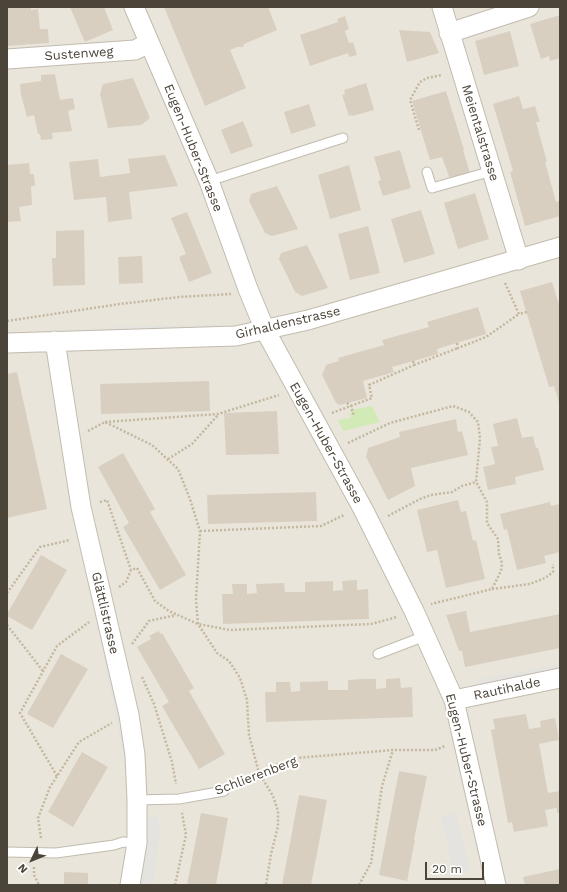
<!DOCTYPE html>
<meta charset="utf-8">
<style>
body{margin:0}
#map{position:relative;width:567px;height:892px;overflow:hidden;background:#f6f3ec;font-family:"Work Sans",sans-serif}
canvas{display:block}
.frame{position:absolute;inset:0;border:8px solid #4b4439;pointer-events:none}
.north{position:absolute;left:12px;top:840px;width:40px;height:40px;-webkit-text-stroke:3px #fff;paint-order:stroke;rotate:227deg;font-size:11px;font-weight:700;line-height:16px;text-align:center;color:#4b4439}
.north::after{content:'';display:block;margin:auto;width:14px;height:18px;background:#4b4439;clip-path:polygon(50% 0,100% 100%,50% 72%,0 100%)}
.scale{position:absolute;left:425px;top:862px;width:59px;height:18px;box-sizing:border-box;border:2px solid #4b4439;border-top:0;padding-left:5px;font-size:12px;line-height:14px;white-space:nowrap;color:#4b4439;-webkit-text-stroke:3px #fff;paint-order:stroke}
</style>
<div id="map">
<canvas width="567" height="892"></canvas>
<div class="frame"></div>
<div class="north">N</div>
<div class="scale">20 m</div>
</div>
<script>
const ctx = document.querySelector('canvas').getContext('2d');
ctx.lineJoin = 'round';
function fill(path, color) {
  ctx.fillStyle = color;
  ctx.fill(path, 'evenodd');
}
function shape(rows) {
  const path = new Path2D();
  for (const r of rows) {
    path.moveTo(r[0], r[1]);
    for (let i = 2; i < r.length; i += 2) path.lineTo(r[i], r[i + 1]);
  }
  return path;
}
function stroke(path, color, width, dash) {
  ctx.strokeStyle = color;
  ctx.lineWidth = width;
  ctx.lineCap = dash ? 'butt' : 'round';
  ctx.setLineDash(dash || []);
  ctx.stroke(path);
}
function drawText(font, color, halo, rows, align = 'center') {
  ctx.font = font + ' "Work Sans",sans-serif';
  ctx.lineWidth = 4;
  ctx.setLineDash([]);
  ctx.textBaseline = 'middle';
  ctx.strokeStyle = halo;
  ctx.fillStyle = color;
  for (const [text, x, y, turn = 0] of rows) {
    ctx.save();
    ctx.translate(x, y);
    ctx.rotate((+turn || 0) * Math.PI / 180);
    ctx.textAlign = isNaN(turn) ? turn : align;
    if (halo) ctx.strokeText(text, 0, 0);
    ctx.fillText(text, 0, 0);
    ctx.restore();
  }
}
fill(shape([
 [7,7,560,7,560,885,7,885]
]), '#eae5da');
fill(shape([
 [372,406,380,422,343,431,338,420,351,418,350,410]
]), '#d2eab5');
fill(shape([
 [225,194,250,255,247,263,219,196],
 [215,325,220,331,105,333,105,327],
 [97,594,130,756,124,757,91,595],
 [560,664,560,669,479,685,478,680],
 [456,813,470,872,454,876,441,816],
 [157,815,160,827,154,885,138,885,145,820]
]), '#e5e3e0');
fill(shape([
 [7,7,31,7,31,10,38,9,40,29,48,29,49,43,7,46],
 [70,7,104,7,113,30,85,42],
 [164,7,268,7,277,30,244,44,243,47,237,47,230,50,246,88,205,106],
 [560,15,560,58,550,61,549,56,541,59,530,24],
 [345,16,349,29,345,31,349,43,353,42,357,55,349,57,348,53,310,66,300,35,338,22,337,19],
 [399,30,430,32,439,53,407,62],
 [510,31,519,66,484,75,475,41],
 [55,74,60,100,73,98,75,109,68,111,72,131,52,133,53,139,41,140,40,134,38,134,34,115,27,117,21,95,20,84,41,81,41,75],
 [133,78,150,118,141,125,108,128,100,94,103,84],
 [366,83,374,110,352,116,352,115,349,116,342,95,345,94,344,90],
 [446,91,464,150,463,150,470,173,450,179,442,157,430,160,412,101],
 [519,96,523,109,535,106,540,122,536,122,547,162,545,162,556,202,559,201,560,203,560,216,525,226,510,172,513,171,493,104],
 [309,104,316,126,291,134,284,112],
 [243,121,253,146,231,154,221,130],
 [400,150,411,188,383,196,378,181,381,180,374,157],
 [165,155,178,186,129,192,132,219,108,222,106,197,74,200,69,162,98,159,100,177,130,173,128,159],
 [29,163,30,174,34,174,35,186,31,186,32,205,19,207,21,221,7,222,7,165],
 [349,165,361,210,330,219,318,175],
 [277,186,298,229,272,236,265,233,249,201,251,194],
 [475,193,489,239,458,249,444,203],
 [421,210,435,254,404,263,391,219],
 [187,212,212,273,189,282,179,257,186,254,171,218],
 [368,226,380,273,350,280,338,234],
 [84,230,85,285,53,286,52,258,56,258,56,231],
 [307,245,328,288,302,296,295,292,279,259,281,253],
 [142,256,143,283,119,284,118,257],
 [552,282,560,308,560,406,554,386,549,387,520,291],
 [478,307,486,334,437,349,438,354,392,367,394,372,363,381,367,398,340,405,336,403,322,375,326,365,339,361,338,358,384,345,382,340,429,327,427,322],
 [17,372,47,509,7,518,7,374],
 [209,381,210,411,101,414,100,384],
 [277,411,279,454,226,455,224,413],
 [517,418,522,438,533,436,536,448,538,448,544,470,515,477,516,484,488,490,483,467,495,464,491,447,498,446,493,424],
 [456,419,458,432,462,431,468,455,411,468,415,486,388,500,366,457,368,448,400,437,399,432],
 [123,453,155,509,150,512,186,575,160,590,123,527,129,523,98,467],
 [316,492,317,521,208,524,207,495],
 [458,500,461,512,466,511,473,541,476,540,485,579,446,588,437,550,427,552,417,510],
 [550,502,551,506,560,504,560,552,544,556,546,563,517,570,507,529,504,530,500,514],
 [41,555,67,570,32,630,7,616,7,614],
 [357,580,357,590,368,589,369,619,223,624,222,594,233,594,232,584,247,584,247,594,257,593,256,584,284,583,285,592,305,592,305,582,333,581,333,591,343,590,342,581],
 [466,611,470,632,560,614,560,648,465,667,462,651,459,651,446,615],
 [159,631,160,634,162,633,194,688,189,691,225,754,199,769,162,706,169,702,137,647,151,639,149,636],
 [61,654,88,669,53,728,27,714],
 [400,678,401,688,412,687,413,717,266,722,265,692,276,692,276,682,290,682,291,692,300,691,300,682,328,681,328,690,348,690,348,680,362,679,376,679,376,689,386,688,386,679],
 [526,714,529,729,541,727,540,721,555,718,559,740,539,744,548,793,560,791,560,812,557,813,557,808,545,810,548,826,514,832,512,822,508,823,491,730,495,729,493,719],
 [82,752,108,767,73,827,48,812],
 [399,771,427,776,414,840,415,840,407,881,379,875],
 [299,795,327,800,311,885,282,885],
 [201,813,228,818,216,885,187,885],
 [560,869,560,885,525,885,523,877],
 [64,872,88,873,88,885,64,885]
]), '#d8cfc1');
const lane = shape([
 [427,172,432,188,492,171],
 [209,181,343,138],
 [378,654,425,636],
 [137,800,179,799,224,791],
 [7,852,56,853,114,845,123,842,137,843]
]);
const street = shape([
 [134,7,209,181,248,289,265,330,363,509,414,611,454,700,496,885],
 [442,7,519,260],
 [449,33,529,7],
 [7,59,135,50,149,43],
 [55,341,81,507,129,715,135,755,137,800,137,843,130,885],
 [7,343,236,336,308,320,560,247],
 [454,700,560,678]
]);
stroke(lane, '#c2bbae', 11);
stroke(street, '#c2bbae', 21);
stroke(shape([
 [419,130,410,100,420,82,427,78,442,75],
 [505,283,519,314,527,312],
 [7,321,120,304,179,297,231,294],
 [457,343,458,348,486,337,519,314],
 [413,361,414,365,458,348],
 [347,403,351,406,354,416],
 [332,413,372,398,369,385,414,365],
 [105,422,218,414,279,395],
 [88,431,105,422,152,445,178,469,190,499,200,531,196,600,198,624,217,653,229,661,240,678,247,700,249,735,259,773,273,796,278,811,278,826,271,854,266,885],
 [348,443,390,423,453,406,469,412,478,422,480,438,476,482,487,502,487,523,498,539,499,554,502,563,501,571,492,589,431,604],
 [168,459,192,444,218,415],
 [100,502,107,500,131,570],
 [388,516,420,499,431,495,452,492,462,486,476,482],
 [200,531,321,526,344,515],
 [119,587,126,582,131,570,137,568,155,601,169,611,198,624,230,630,371,624,397,617],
 [492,589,530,584,545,578,553,572,553,564],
 [7,593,40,547,70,540],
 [7,625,43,671],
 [132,644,149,621,176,615],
 [142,677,154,704,172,762,176,784],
 [57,776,20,713,57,646,89,622],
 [237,784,273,766,296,758,393,750,435,750,445,746],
 [41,838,38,818,50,787,79,742,112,723],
 [34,867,34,875,39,885],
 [175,885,186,835,182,813],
 [359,885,371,863,382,786,393,750]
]), '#c4b79f', 2.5, [2, 2]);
stroke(lane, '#fff', 9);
stroke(street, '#fff', 19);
drawText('13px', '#4b4439', '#fff', [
 ["Sustenweg",79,54,-4],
 ["Meientalstrasse",480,133,73],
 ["Eugen-Huber-Strasse",193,148,68],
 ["Girhaldenstrasse",288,323,-13],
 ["Eugen-Huber-Strasse",326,443,61],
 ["Glättlistrasse",105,613,77],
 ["Rautihalde",507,689,-12],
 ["Eugen-Huber-Strasse",466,760,76],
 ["Schlierenberg",256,776,-21]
]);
</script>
